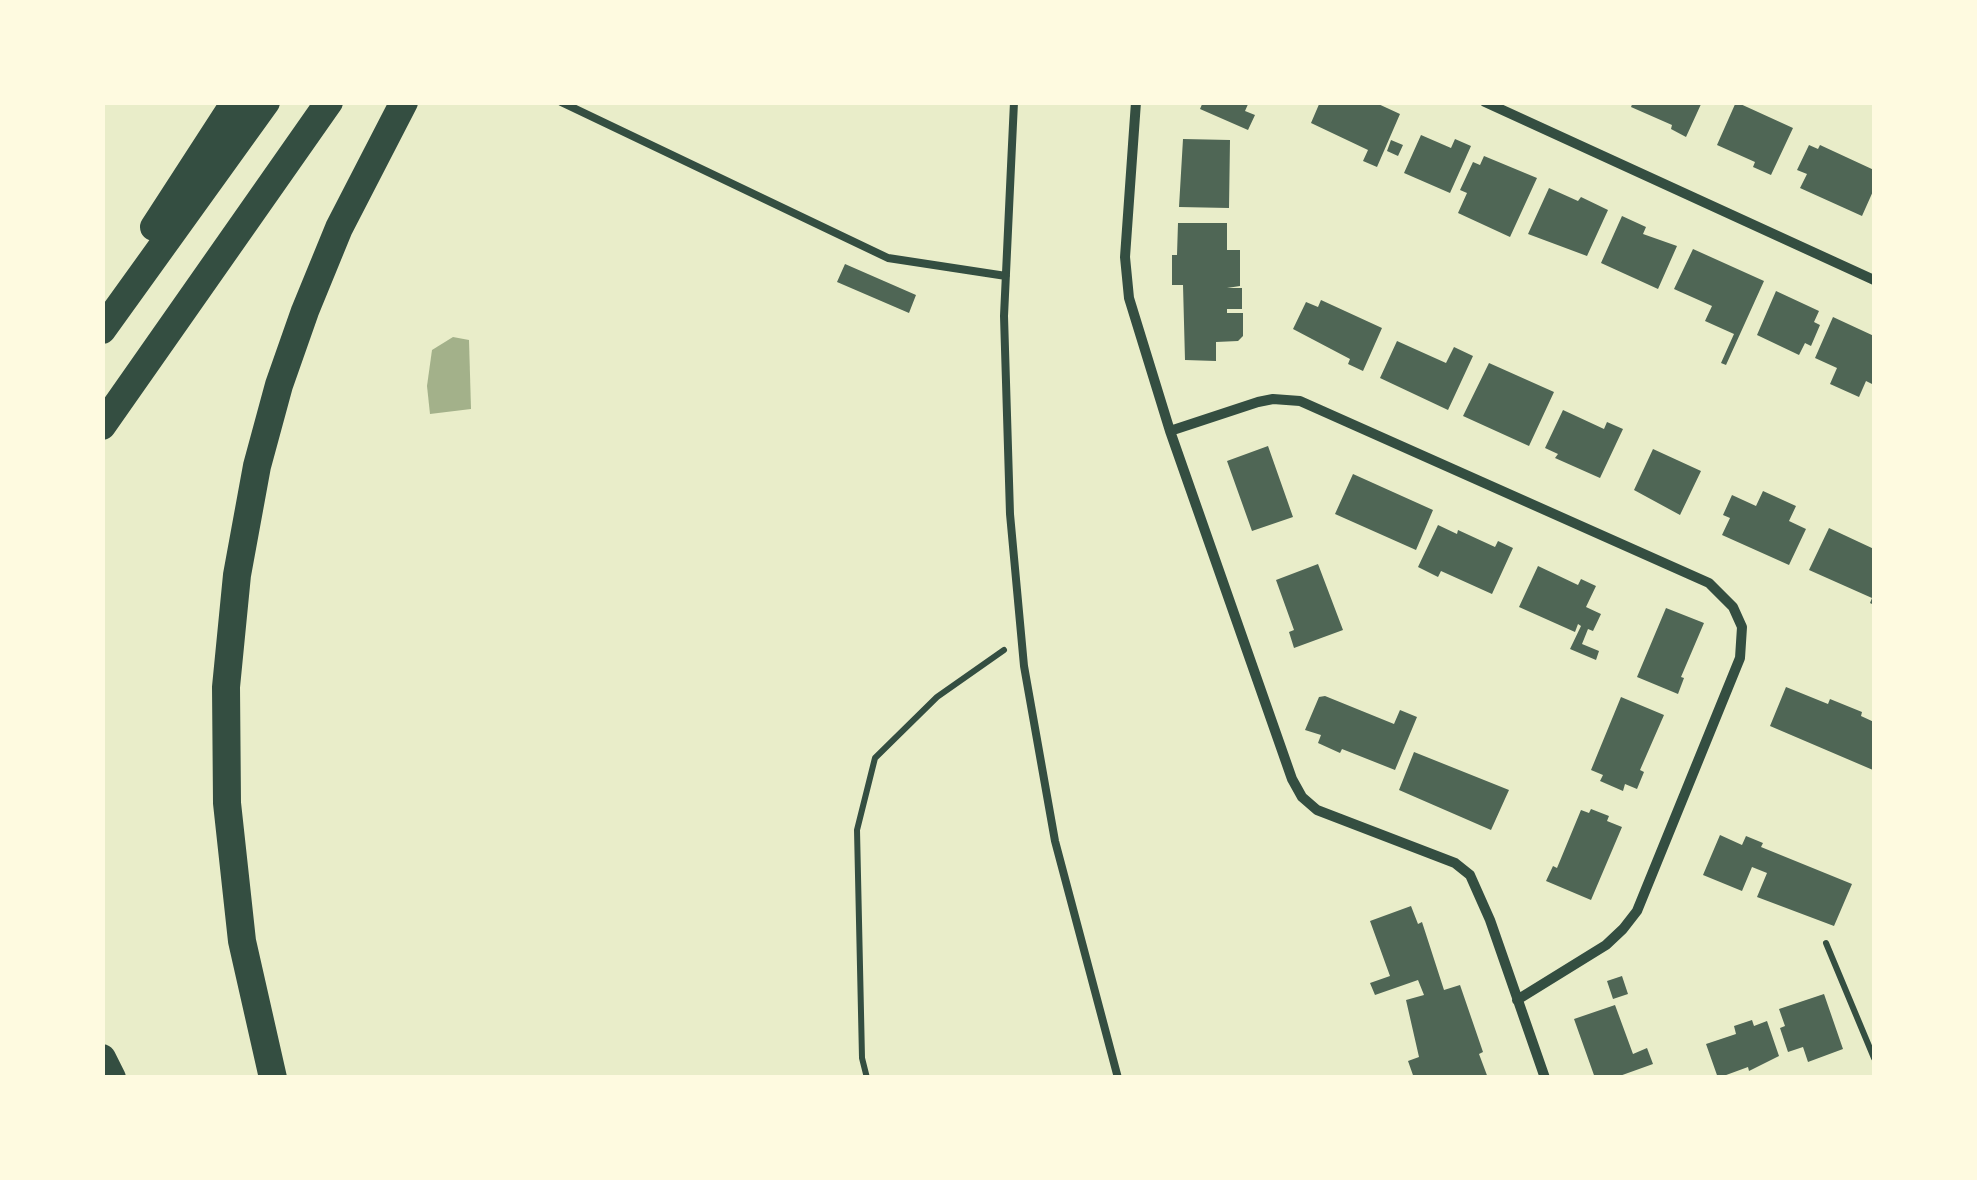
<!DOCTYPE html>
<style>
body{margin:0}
#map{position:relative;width:1977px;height:1180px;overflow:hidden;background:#e9edc9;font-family:"DM Sans",sans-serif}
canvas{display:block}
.frame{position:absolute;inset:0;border:105px solid #fefae0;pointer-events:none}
</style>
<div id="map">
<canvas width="1977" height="1180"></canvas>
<div class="frame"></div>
</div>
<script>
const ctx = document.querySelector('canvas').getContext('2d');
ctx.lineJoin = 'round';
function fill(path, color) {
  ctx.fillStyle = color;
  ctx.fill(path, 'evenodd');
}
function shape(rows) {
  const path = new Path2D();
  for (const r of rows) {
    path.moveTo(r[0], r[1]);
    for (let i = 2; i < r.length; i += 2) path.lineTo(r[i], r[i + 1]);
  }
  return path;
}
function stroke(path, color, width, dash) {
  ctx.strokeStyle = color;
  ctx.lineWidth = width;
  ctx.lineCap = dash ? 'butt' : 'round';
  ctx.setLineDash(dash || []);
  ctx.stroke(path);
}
fill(shape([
 [453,337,469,340,471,409,430,414,427,386,432,350]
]), '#a3b18a');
fill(shape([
 [1203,102,1249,102,1245,111,1255,115,1248,130,1200,109],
 [1320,102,1374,102,1400,114,1377,167,1363,161,1368,150,1311,123],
 [1633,102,1702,102,1686,137,1671,129,1672,125,1631,107],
 [1736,102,1793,128,1771,175,1753,167,1755,162,1717,145],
 [1421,135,1451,148,1455,139,1471,146,1450,193,1404,173],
 [1183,139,1230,140,1229,208,1179,207],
 [1391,140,1403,145,1398,156,1387,151],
 [1809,145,1818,149,1820,145,1874,170,1874,189,1862,216,1800,188,1807,174,1797,170],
 [1484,156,1537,178,1510,237,1458,213,1467,193,1460,190,1473,162,1480,165],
 [1549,188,1578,201,1581,197,1608,210,1587,256,1528,234],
 [1622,216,1646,227,1643,234,1677,246,1658,289,1601,263],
 [1178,223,1227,223,1227,250,1240,250,1240,286,1227,288,1242,288,1242,309,1227,309,1227,313,1243,313,1243,336,1238,341,1216,342,1216,361,1185,360,1183,285,1172,285,1172,255,1177,255],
 [1693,249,1764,281,1726,365,1721,363,1734,334,1705,321,1712,306,1674,289],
 [845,264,916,295,909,313,837,282],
 [1776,291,1819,311,1814,322,1820,325,1811,346,1805,343,1799,355,1757,335],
 [1321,300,1382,328,1363,371,1348,364,1350,359,1293,329,1306,302,1318,307],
 [1833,317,1874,336,1874,385,1866,381,1859,397,1830,384,1837,368,1815,358],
 [1397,341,1446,363,1454,347,1473,356,1448,410,1380,378],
 [1489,363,1554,392,1529,446,1463,416],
 [1563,410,1604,429,1607,422,1623,429,1600,478,1555,458,1558,454,1545,448],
 [1268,446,1293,517,1252,531,1227,461],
 [1653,449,1701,471,1680,515,1634,490],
 [1353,474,1433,510,1416,550,1335,514],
 [1763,491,1796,506,1789,521,1806,529,1789,565,1722,535,1730,518,1723,515,1732,495,1756,506],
 [1438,525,1457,534,1458,530,1495,547,1498,541,1513,548,1492,594,1441,571,1438,577,1418,567],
 [1829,528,1874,549,1874,605,1870,603,1872,598,1809,570],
 [1318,564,1343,630,1294,648,1289,632,1294,630,1276,580],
 [1538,566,1578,585,1581,579,1596,586,1586,607,1601,614,1593,631,1588,629,1582,644,1599,651,1596,660,1570,649,1581,626,1578,624,1575,632,1519,607],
 [1666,608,1704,623,1681,677,1684,678,1678,694,1637,677],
 [1786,687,1828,704,1830,699,1862,712,1861,716,1874,722,1873,770,1770,726],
 [1325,696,1394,724,1400,710,1417,717,1395,770,1342,749,1340,753,1318,743,1321,735,1305,730,1319,697],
 [1621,697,1664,715,1640,770,1644,772,1637,789,1625,784,1623,791,1600,781,1603,775,1591,770],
 [1414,752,1509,790,1491,830,1399,790],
 [1591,809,1609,816,1607,821,1622,827,1591,900,1546,881,1553,866,1557,868,1581,810,1589,813],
 [1720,835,1742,845,1746,836,1763,843,1761,847,1852,884,1834,926,1757,897,1767,873,1752,867,1742,891,1703,875],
 [1411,906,1418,924,1422,922,1444,990,1460,985,1483,1052,1479,1054,1488,1078,1414,1078,1408,1061,1419,1057,1406,1000,1424,995,1418,980,1375,995,1370,983,1390,976,1370,921],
 [1622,976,1628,994,1613,999,1607,981],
 [1824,994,1843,1049,1808,1062,1803,1047,1788,1052,1780,1028,1785,1026,1779,1009],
 [1615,1005,1633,1054,1647,1048,1653,1064,1614,1078,1595,1078,1574,1019],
 [1752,1020,1754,1026,1767,1021,1779,1056,1749,1071,1748,1067,1718,1078,1706,1044,1736,1034,1734,1026]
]), '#4f6655');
stroke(shape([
 [1826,943,1874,1058],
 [867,1078,862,1058,857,830,875,758,937,697,1004,650]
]), '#344e41', 6);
stroke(shape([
 [561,102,888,258,1006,276],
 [1014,102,1004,316,1010,514,1024,666,1055,841,1118,1078]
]), '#344e41', 8);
stroke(shape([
 [1136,102,1125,257,1129,298,1170,431,1292,779,1302,797,1317,810,1455,863,1470,875,1490,920,1545,1078],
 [1485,102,1874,280],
 [1170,431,1258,402,1273,399,1300,401,1709,583,1733,607,1742,627,1740,658,1637,911,1623,929,1606,945,1517,1000]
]), '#344e41', 10);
stroke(shape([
 [154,227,235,102],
 [102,330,266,102],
 [102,426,329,102],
 [102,1058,112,1078],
 [273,1078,242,941,227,803,226,687,237,575,257,466,279,385,305,311,339,228,404,102]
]), '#344e41', 28);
</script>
